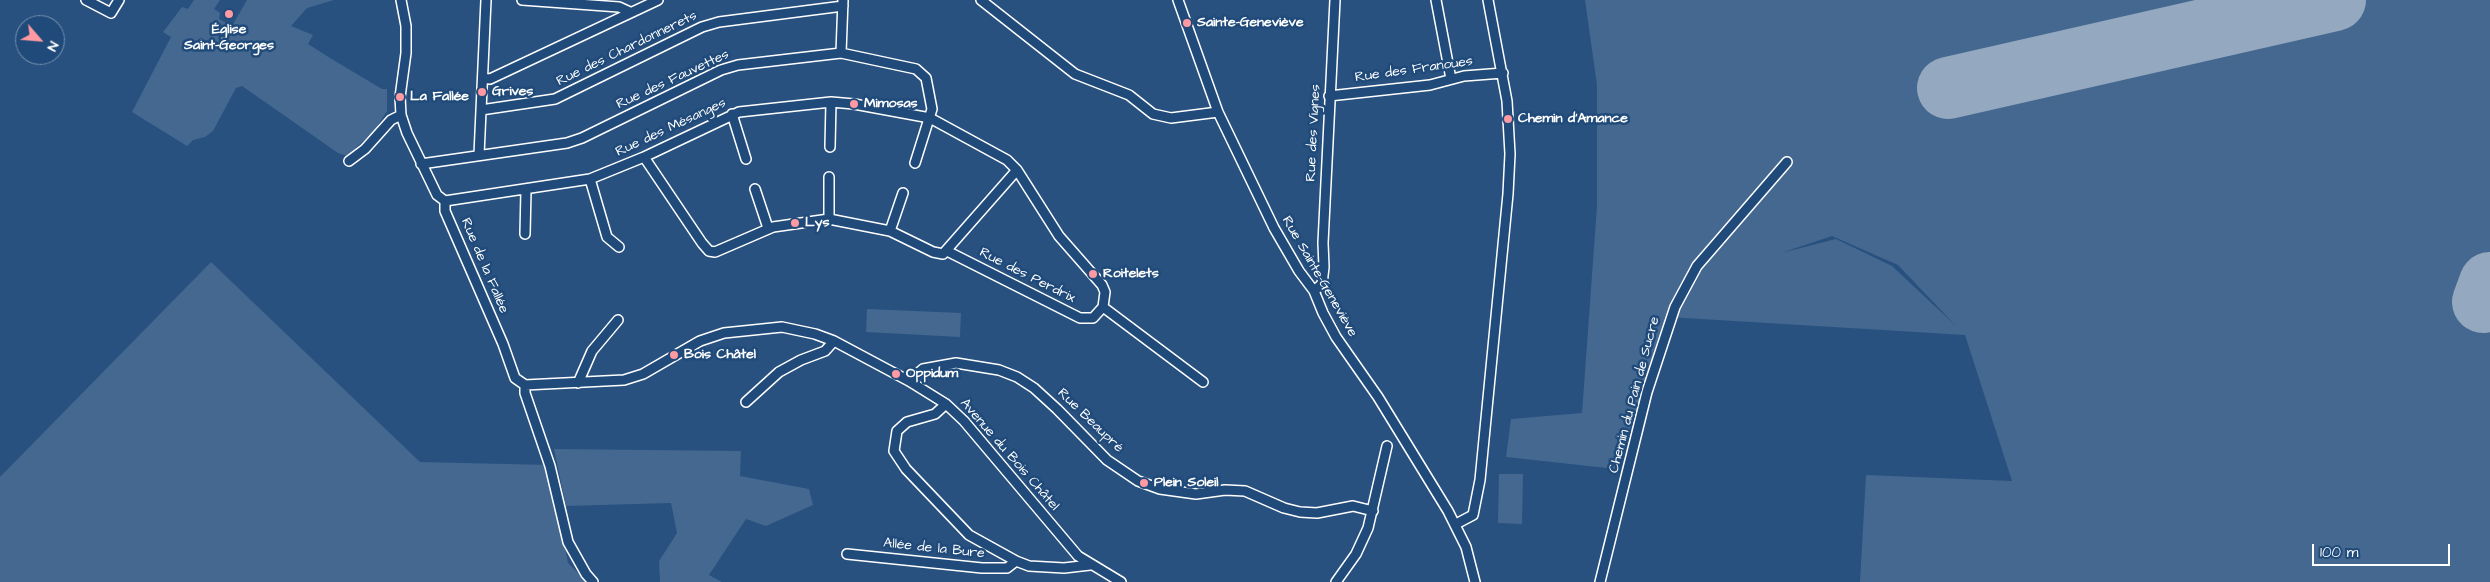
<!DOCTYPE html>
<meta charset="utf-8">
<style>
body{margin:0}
#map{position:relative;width:2490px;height:582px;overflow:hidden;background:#28517f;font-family:"Architects Daughter",sans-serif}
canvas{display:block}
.north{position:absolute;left:15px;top:15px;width:50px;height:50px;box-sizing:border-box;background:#1f4a7a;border:1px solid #7992af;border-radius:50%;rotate:117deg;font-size:14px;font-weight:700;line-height:20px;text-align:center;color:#fff}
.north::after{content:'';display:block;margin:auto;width:18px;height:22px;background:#ff9aa2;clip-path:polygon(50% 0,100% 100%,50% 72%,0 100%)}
.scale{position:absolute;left:2312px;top:544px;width:138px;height:22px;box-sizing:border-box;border:2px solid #fff;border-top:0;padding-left:6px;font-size:15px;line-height:18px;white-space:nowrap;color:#fff;-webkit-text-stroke:4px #1f4a7a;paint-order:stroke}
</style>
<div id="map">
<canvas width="2490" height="582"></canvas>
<div class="north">N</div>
<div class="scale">100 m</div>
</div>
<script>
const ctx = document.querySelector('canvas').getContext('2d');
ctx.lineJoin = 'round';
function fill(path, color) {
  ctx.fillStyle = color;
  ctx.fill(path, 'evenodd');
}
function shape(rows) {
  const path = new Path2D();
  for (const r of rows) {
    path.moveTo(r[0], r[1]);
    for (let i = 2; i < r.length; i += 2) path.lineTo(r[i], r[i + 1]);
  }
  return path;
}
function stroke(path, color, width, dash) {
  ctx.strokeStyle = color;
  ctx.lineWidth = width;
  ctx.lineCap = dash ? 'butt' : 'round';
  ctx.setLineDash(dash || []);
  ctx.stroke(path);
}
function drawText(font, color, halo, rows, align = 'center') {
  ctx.font = font + ' "Architects Daughter",sans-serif';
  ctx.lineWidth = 5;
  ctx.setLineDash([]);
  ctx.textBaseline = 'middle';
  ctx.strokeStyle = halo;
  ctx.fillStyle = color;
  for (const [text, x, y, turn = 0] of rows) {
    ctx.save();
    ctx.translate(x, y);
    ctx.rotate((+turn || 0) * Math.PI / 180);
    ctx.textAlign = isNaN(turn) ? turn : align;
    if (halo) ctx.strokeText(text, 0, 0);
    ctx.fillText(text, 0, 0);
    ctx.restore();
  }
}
fill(shape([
 [194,0,220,0,214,9,220,13,219,19,232,26,247,0,334,0,307,8,291,26,313,35,308,44,330,58,382,89,387,89,387,111,374,131,347,156,338,153,242,86,236,88,213,131,205,137,193,140,187,146,132,112,171,37,163,32,182,7,188,9],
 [1585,0,2490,0,2490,582,1860,582,1866,475,2012,481,1965,335,1668,317,1616,469,1506,457,1511,419,1582,413,1597,206,1597,85],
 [1832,236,1898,265,1956,326,1892,266,1836,239,1781,253],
 [211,262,420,462,549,465,568,563,587,582,0,582,0,477],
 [867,309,961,313,960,337,866,332],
 [554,449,741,451,740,476,809,489,813,505,766,526,746,519,709,575,722,582,660,582,659,561,677,533,671,503,566,506],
 [1499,474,1523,474,1522,524,1498,523]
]), '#446890');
stroke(shape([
 [1948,88,2335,0],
 [2483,302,2490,283]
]), '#94a8bf', 62);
const minor = shape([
 [86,0,111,13,119,0],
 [401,0,406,26,406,53,400,97,401,115,407,133,437,195,445,201,445,211,503,344,515,378,525,385],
 [522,0,619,7,630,12],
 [981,0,1075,74,1129,95,1153,114,1171,118,1218,112],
 [1178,0,1218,112,1274,228,1299,271,1314,291,1323,313,1336,337,1378,397,1448,511,1466,547,1475,582],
 [1436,0,1451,79],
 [841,53,843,0],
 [483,78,490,79,658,0],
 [1329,96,1430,85,1464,76,1503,73],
 [481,110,555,99,702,27,719,22,843,6],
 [732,114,746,159],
 [830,147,831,102],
 [479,155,486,0],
 [644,157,702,243,709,251,715,252,773,227,829,219,890,231,933,252,943,254,1017,170],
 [349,161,365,149,391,120,401,115],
 [421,164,567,143,582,138,721,70,738,65,841,53,916,69,926,78,932,109,915,163],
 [590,179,607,237,619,247],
 [755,189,768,228],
 [445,201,590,179,644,157,739,112,831,102,854,104,930,118,1007,160,1017,170,1059,236,1102,285,1105,292,1103,307,1093,318,1080,318,947,251],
 [829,219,829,177],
 [890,231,903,193],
 [525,234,526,190],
 [1314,291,1322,284,1324,267,1323,243,1335,0],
 [1103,307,1203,382],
 [909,381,923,369,956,363,999,370,1017,377,1034,388,1057,409,1107,460,1138,481,1160,489,1196,494,1225,490,1245,491,1284,508,1300,512,1317,513,1353,506,1373,511],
 [578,383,592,351,618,320],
 [525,385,624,380,643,374,700,341,724,333,782,327,815,334,834,341,909,381,946,404,964,421,1078,556,1121,582],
 [525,385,525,393,550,466,568,542,586,574,593,582],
 [746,402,779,372,801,360,825,351,834,341],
 [946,404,935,414,907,422,897,431,894,451,906,469,969,535,1016,561,1029,566,1064,568,1090,565],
 [1456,524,1473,515,1480,480,1508,194,1510,154,1507,101,1488,0],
 [847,554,982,568,1007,568,1016,561],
 [1336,582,1356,554,1368,528,1387,446],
 [1600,582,1647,392,1675,307,1697,266,1787,162]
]);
stroke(minor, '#fff', 12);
stroke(minor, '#1f4a7a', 9);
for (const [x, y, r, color] of [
 [229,14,5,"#ff9aa2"],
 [1187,23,5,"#ff9aa2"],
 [482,92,5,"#ff9aa2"],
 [400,97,5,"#ff9aa2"],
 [854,104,5,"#ff9aa2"],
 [1508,119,5,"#ff9aa2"],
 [795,223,5,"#ff9aa2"],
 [1093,274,5,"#ff9aa2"],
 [674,355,5,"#ff9aa2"],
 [896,374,5,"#ff9aa2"],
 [1144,483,5,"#ff9aa2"]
]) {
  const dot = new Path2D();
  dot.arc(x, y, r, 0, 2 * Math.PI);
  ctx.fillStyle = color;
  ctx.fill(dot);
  stroke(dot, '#1f4a7a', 2);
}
drawText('bold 14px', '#fff', '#1f4a7a', [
 ["Sainte-Geneviève",1197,23],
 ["Église",229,30,"center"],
 ["Saint-Georges",229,46,"center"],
 ["Grives",492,92],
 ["La Fallée",410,97],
 ["Mimosas",864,104],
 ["Chemin d'Amance",1518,119],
 ["Lys",805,223],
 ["Roitelets",1103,274],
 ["Bois Châtel",684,355],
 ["Oppidum",906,374],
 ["Plein Soleil",1154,483]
], 'left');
drawText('14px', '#fff', '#1f4a7a', [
 ["Rue des Chardonnerets",627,49,-26],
 ["Rue des Franoues",1414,70,-8],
 ["Rue des Fauvettes",673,80,-25],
 ["Rue des Mésanges",671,128,-25],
 ["Rue des Vignes",1314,133,-87],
 ["Rue de la Fallée",484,266,67],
 ["Rue des Perdrix",1027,276,27],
 ["Rue Sainte-Geneviève",1319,277,60],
 ["Chemin du Pain de Sucre",1635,395,-75],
 ["Rue Beaupré",1090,421,44],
 ["Avenue du Bois Châtel",1009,455,49],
 ["Allée de la Bure",934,549,6]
]);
</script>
